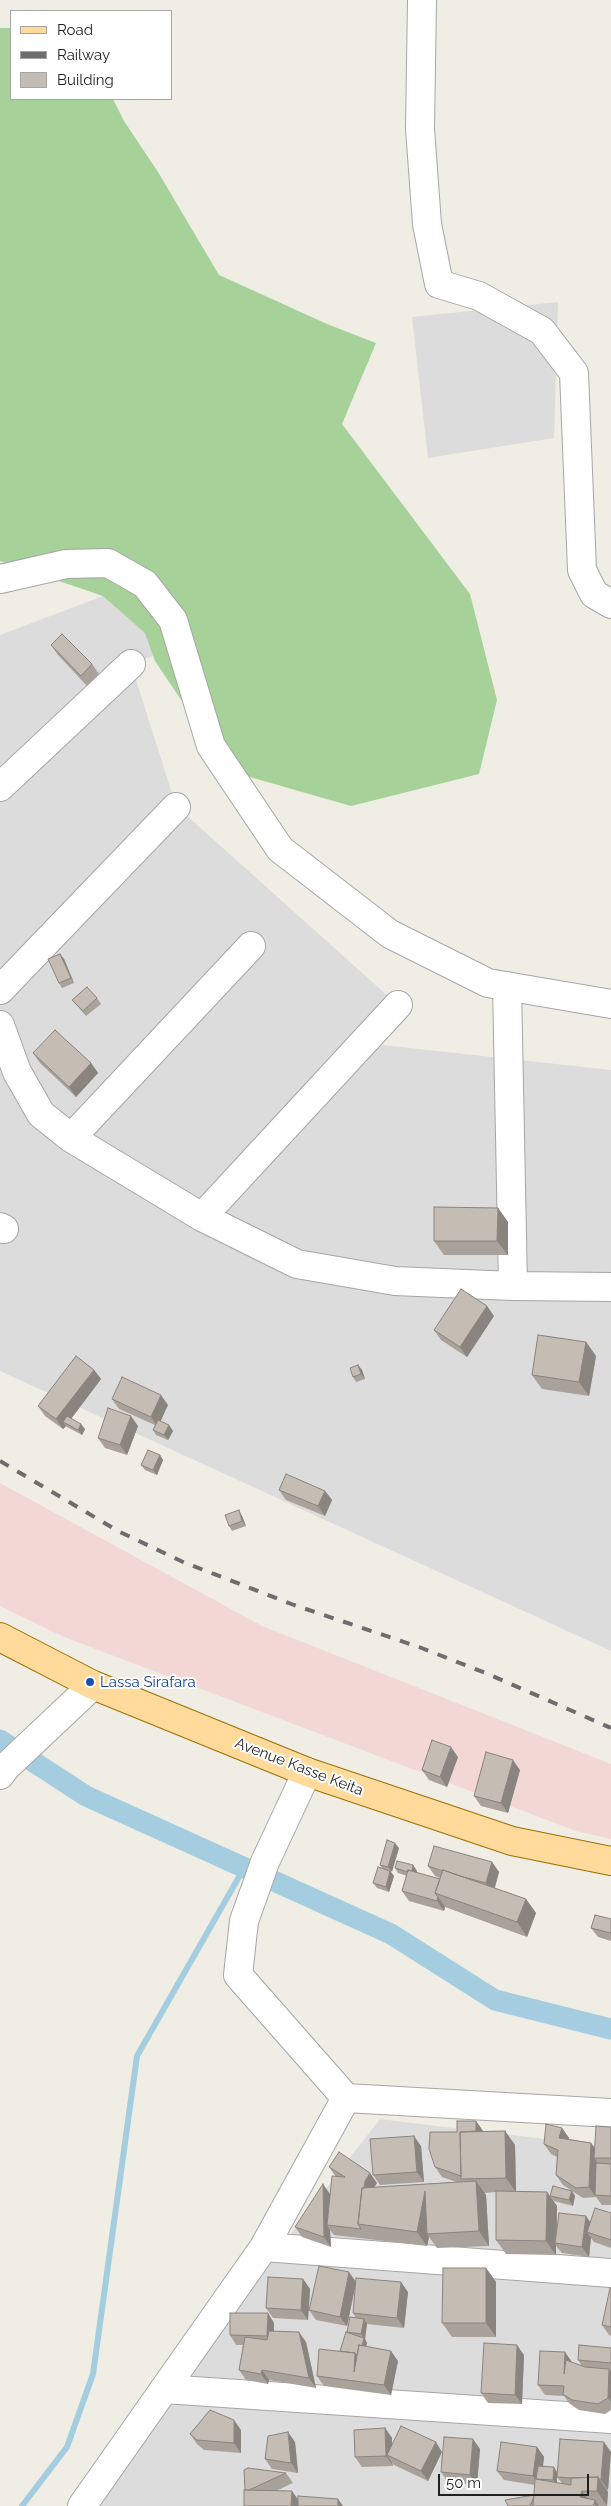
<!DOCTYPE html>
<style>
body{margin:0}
#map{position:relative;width:611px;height:2506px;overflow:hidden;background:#f0ede5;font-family:Raleway,sans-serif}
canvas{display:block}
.legend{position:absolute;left:10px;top:10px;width:162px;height:90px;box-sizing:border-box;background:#fff;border:1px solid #a5a5a5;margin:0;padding:6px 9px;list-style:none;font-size:15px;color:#1f1f1f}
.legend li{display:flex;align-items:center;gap:10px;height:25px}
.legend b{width:25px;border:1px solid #a5a5a5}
.scale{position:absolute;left:438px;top:2474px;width:151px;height:22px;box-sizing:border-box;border:2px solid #1f1f1f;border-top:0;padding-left:6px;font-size:15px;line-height:18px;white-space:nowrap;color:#1f1f1f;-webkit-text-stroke:4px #fff;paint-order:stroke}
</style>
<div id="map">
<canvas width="611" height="2506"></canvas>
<ul class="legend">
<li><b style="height:6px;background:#ffda9b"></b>Road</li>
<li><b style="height:6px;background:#6d6d6d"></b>Railway</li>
<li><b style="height:14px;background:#c5bcb4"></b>Building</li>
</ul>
<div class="scale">50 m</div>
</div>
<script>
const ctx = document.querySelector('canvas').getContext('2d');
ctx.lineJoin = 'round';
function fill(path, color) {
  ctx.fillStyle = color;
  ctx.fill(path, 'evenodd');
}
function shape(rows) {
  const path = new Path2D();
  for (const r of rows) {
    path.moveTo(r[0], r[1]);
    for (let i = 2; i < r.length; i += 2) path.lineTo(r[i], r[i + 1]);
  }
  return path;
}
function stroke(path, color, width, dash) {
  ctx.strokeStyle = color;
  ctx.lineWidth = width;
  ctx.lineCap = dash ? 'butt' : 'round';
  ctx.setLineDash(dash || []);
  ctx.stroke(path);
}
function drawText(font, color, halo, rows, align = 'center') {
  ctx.font = font + ' Raleway,sans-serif';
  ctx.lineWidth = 4;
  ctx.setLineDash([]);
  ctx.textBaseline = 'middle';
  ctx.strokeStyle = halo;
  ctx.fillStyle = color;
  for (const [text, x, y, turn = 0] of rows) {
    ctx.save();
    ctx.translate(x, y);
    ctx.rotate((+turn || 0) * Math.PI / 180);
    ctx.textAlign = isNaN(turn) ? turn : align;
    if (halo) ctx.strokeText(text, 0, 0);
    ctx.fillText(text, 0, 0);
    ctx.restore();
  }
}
fill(shape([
 [558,302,554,438,428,458,412,317],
 [198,552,252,620,131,664,176,806,398,1005,364,1043,611,1070,611,1651,0,1371,0,635,103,596],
 [380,2119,611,2147,611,2506,80,2506]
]), '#dddcdc');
fill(shape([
 [0,1483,262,1626,611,1764,611,1839,576,1831,64,1637,0,1606]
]), '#f2d7d4');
fill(shape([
 [0,28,11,28,11,99,113,99,124,121,158,172,219,275,327,324,376,343,342,424,470,594,497,700,479,774,351,806,229,771,155,661,145,633,103,596,0,561]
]), '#a6d198');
stroke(shape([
 [22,2506,67,2447,93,2374,137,2056,244,1868]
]), '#a4cedf', 6);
stroke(shape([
 [0,1740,86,1796,391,1934,495,2000,611,2029]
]), '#a4cedf', 21);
const minor = shape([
 [422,0,420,129,427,224,439,284,479,296,542,331,574,373,582,570,594,594,611,604],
 [0,579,66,564,108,563,145,584,173,620,211,746,280,849,390,934,488,983,611,1004],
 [0,787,131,664],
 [507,986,513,1286],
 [0,990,176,807],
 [0,1025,17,1072,41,1114,71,1138,202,1217,297,1264,395,1281,513,1286,611,1287],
 [71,1138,251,946],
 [202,1217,398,1005],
 [0,1227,4,1229],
 [307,1772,265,1862,244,1921,238,1975,346,2098,611,2113],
 [0,1775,7,1766,93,1685],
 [264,2247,611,2273],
 [164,2389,611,2419],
 [82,2506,264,2247,346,2098]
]);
const major = shape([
 [0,1637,93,1685,307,1772,512,1841,611,1861]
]);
stroke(minor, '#a6a6a6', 30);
stroke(major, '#9a7000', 30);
stroke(minor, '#fff', 28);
stroke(major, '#ffda9b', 28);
stroke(shape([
 [0,1461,118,1531,183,1562,294,1605,419,1647,488,1674,611,1728]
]), '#6d6d6d', 4, [10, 10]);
fill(shape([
 [51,645,92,664,99,674,87,686,58,655],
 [60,954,64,959,74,983,62,988,59,983],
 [97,998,101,1004,86,1016,72,1000],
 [33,1053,91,1063,98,1073,76,1097,40,1063],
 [498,1208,508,1222,508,1255,444,1255,434,1241],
 [494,1316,467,1357,441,1340,434,1330],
 [586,1342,596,1356,589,1396,542,1389,532,1375],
 [358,1365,362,1370,365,1379,356,1382,353,1377],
 [94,1370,101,1379,71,1419,85,1429,82,1435,67,1427,66,1426,63,1429,45,1416,38,1406],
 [112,1399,168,1405,160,1421,173,1431,168,1440,156,1435,153,1430,155,1425,119,1409],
 [138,1426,127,1455,105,1448,98,1438],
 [160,1455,163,1460,157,1475,145,1470,141,1465],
 [279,1490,325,1491,332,1500,325,1516,286,1500],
 [242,1516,246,1526,232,1531,229,1526],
 [458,1757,447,1787,429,1780,422,1770],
 [520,1770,508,1813,481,1806,474,1796],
 [399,1848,391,1872,394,1876,389,1892,377,1888,373,1883,382,1868,380,1865],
 [492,1862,499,1872,495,1888,526,1899,536,1913,527,1937,445,1907,444,1911,409,1901,402,1891,407,1876,398,1873,395,1868,413,1865,417,1871,416,1873,440,1879,440,1878,435,1876,428,1866],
 [611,1919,611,1941,598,1937,591,1928],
 [476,2121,483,2131,505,2131,515,2145,516,2191,547,2192,557,2206,557,2230,590,2223,611,2213,611,2248,594,2242,591,2238,589,2257,562,2253,556,2246,556,2255,506,2254,496,2240,496,2192,484,2193,486,2195,489,2246,437,2248,429,2237,427,2246,334,2235,330,2230,331,2247,302,2237,295,2227,330,2194,336,2177,329,2167,377,2183,374,2187,456,2182,442,2177,435,2167,457,2132],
 [611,2127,611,2205,602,2205,596,2197,583,2198,563,2185,556,2175,557,2157,551,2154,544,2144,562,2128,569,2138,569,2139,591,2143,595,2149],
 [421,2146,424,2182,380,2185,373,2175],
 [572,2191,575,2196,573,2206,554,2201,550,2196],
 [486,2268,496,2282,496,2337,452,2337,442,2323],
 [303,2279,310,2289,308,2320,273,2318,266,2308],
 [356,2282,408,2292,404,2328,367,2324,365,2339,367,2343,366,2346,398,2361,391,2395,324,2386,317,2376,340,2351,348,2333,347,2332,356,2318,353,2313,356,2284,347,2326,316,2320,309,2310],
 [611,2288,611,2336,609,2335,602,2325],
 [274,2323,274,2331,306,2342,316,2388,269,2380,268,2384,246,2380,239,2370,243,2345,236,2345,230,2335],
 [611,2348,611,2410,605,2414,579,2410,570,2404,564,2396,545,2395,538,2385,572,2363,582,2366,578,2360],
 [524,2355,522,2404,488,2403,481,2393],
 [385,2428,392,2438,392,2446,442,2452,480,2449,477,2485,448,2482,441,2472,442,2452,428,2481,394,2465,392,2463,393,2466,362,2467,355,2457],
 [241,2430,241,2453,204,2450,197,2444,190,2434],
 [295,2442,298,2473,272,2469,265,2459],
 [537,2447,544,2457,543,2467,557,2472,557,2483,562,2483,557,2477,611,2452,608,2490,607,2490,608,2492,607,2506,508,2506,534,2495,535,2485,504,2480,497,2471],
 [286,2473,293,2483,276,2491,298,2500,244,2506,244,2490]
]), '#a9a29b');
fill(shape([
 [60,954,64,959,74,983,71,978],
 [91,1063,98,1073,76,1097,69,1087],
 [498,1208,508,1222,508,1255,497,1241],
 [487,1306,494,1316,467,1357,460,1347],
 [586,1342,596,1356,589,1396,579,1382],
 [358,1365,362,1370,365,1379,361,1374],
 [94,1370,101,1379,67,1424,63,1422,66,1426,63,1429,56,1419],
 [161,1395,168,1405,158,1427,151,1417],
 [131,1416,138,1426,127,1455,120,1445],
 [81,1424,85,1429,82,1435,78,1430],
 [169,1425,173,1431,168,1440,164,1435],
 [160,1455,163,1460,157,1475,153,1470],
 [325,1491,332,1500,325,1516,318,1506],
 [239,1510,242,1516,246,1526,242,1521],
 [451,1747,458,1757,447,1787,440,1777],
 [513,1760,520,1770,508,1813,501,1803],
 [395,1843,399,1848,392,1872,388,1867],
 [492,1862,499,1872,493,1893,486,1883],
 [413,1865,417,1871,415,1878,411,1873],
 [390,1871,394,1876,389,1892,386,1887],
 [438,1897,445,1907,444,1911,437,1901],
 [526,1899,536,1913,527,1937,517,1922],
 [476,2121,483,2131,476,2136],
 [562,2128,569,2138,566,2148,559,2138],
 [505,2131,515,2145,516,2192,506,2178],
 [414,2136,421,2146,424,2182,417,2172],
 [591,2143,598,2153,594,2158,597,2162,596,2195,595,2195,596,2197,589,2187],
 [370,2173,377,2183,372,2191,361,2225,365,2181],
 [476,2181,486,2195,489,2246,479,2231],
 [323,2184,330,2194,327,2225,330,2230,331,2247,324,2237],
 [425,2191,427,2234,429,2237,427,2246,417,2232],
 [572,2191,575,2196,573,2206,569,2200],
 [547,2192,557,2206,556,2244,555,2243,556,2246,556,2255,546,2241],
 [586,2216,593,2226,587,2232,591,2238,589,2257,582,2247],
 [486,2268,496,2282,496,2337,486,2323],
 [349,2272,356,2282,347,2326,340,2317],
 [303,2279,310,2289,308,2320,301,2310],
 [401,2282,408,2292,404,2328,397,2318],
 [268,2313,274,2323,274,2346,267,2336],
 [364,2319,367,2324,365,2339,367,2343,362,2363,354,2372,355,2353,364,2338,361,2334],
 [299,2332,306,2342,316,2388,309,2378],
 [517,2345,524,2355,522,2404,515,2395],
 [391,2351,398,2361,391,2395,384,2385],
 [565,2352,572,2362,564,2374],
 [609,2369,611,2372,611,2402,608,2398],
 [262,2370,269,2380,268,2384,261,2374],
 [234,2420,241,2430,241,2453,234,2443],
 [385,2428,392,2438,392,2458,387,2455,392,2463,393,2466,386,2456],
 [288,2432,295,2442,298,2473,291,2463],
 [473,2439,480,2449,477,2485,470,2475],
 [436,2442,442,2452,428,2481,421,2471],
 [604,2442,611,2452,608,2490,601,2480],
 [537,2447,544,2457,540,2486,533,2476],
 [554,2467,557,2472,557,2485,553,2480],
 [598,2477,608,2492,607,2506,597,2491],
 [292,2491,302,2505,302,2506,291,2506],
 [582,2491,592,2505,580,2497],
 [338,2499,343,2506,338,2506],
 [595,2500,599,2506,596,2506,594,2504]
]), '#8a847e');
const building = shape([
 [62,634,92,664,81,676,51,645,62,634],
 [60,954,71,978,59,983,48,959,60,954],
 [87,987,97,998,83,1011,72,1000,87,987],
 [55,1030,91,1063,69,1087,33,1053,55,1030],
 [434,1207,498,1208,497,1241,434,1241,434,1207],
 [461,1289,487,1306,460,1347,434,1330,461,1289],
 [538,1335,586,1342,579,1382,532,1375,538,1335],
 [76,1356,94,1370,56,1419,38,1406,76,1356],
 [358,1365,361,1374,353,1377,350,1368,358,1365],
 [122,1377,161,1395,151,1417,112,1399,122,1377],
 [108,1408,131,1416,120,1445,98,1438,108,1408],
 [67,1416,81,1424,78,1430,63,1422,67,1416],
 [158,1420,169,1425,164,1435,153,1430,158,1420],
 [148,1450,160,1455,153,1470,141,1465,148,1450],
 [286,1474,325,1491,318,1506,279,1490,286,1474],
 [239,1510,242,1521,229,1526,225,1515,239,1510],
 [432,1740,451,1747,440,1777,422,1770,432,1740],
 [486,1752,513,1760,501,1803,474,1796,486,1752],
 [387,1840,395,1843,388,1867,380,1865,387,1840],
 [434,1846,492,1862,486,1883,460,1876,443,1870,443,1871,428,1866,434,1846],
 [397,1861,413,1865,412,1871,408,1870,408,1872,395,1868,397,1861],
 [378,1867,390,1871,386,1887,373,1883,378,1867],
 [408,1870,440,1879,435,1893,438,1897,437,1901,402,1891,408,1870],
 [443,1870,526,1899,517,1922,435,1893,443,1870],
 [595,1915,611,1919,611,1933,591,1928,595,1915],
 [457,2121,476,2121,476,2131,460,2132,461,2176,435,2167,429,2149,430,2132,457,2132,457,2121],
 [546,2124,562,2128,559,2138,591,2143,589,2187,576,2188,556,2175,558,2150,544,2144,546,2124],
 [596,2126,611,2127,611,2158,594,2158,596,2126],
 [505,2131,506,2178,461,2179,460,2132,505,2131],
 [414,2136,417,2172,373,2175,370,2139,414,2136],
 [339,2152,370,2173,365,2181,364,2188,362,2188,358,2224,361,2229,327,2225,332,2176,345,2177,329,2167,339,2152],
 [596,2163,611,2164,611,2196,595,2195,596,2163],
 [476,2181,479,2231,427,2234,425,2191,417,2232,358,2224,362,2188,476,2181],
 [323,2184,324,2237,295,2227,323,2184],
 [553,2186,572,2191,569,2200,550,2196,553,2186],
 [496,2191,547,2192,546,2241,496,2240,496,2191],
 [595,2208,611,2213,611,2240,587,2232,595,2208],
 [559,2213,586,2216,582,2247,555,2243,559,2213],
 [319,2266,349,2272,340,2317,309,2310,319,2266],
 [443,2268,486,2268,486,2323,442,2323,443,2268],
 [268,2277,303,2279,301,2310,266,2308,268,2277],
 [356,2278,401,2282,397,2318,353,2313,356,2278],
 [610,2288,611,2288,611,2327,602,2325,610,2288],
 [230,2313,268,2313,267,2336,230,2335,230,2313],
 [350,2317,364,2319,361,2334,347,2332,350,2317],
 [269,2331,299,2332,309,2378,262,2370,261,2374,239,2370,245,2337,267,2340,269,2331],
 [346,2332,364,2338,362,2346,359,2345,357,2356,355,2353,340,2351,346,2332],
 [484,2343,517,2345,515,2395,481,2393,484,2343],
 [359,2345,391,2351,384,2385,317,2376,319,2349,355,2353,354,2372,359,2345],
 [579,2345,611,2348,611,2363,578,2360,579,2345],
 [540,2351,565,2352,564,2374,566,2360,585,2367,609,2369,608,2398,598,2404,572,2400,563,2394,564,2386,538,2385,540,2351],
 [210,2410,234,2420,234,2443,197,2440,190,2434,210,2410],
 [401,2426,436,2442,421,2471,387,2455,401,2426],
 [385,2428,386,2456,355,2457,354,2430,385,2428],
 [288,2432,291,2463,265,2459,268,2436,288,2432],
 [444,2437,473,2439,470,2475,441,2472,444,2437],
 [560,2439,604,2442,601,2480,600,2480,598,2477,571,2478,557,2477,560,2439],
 [501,2442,537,2447,533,2476,497,2471,501,2442],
 [538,2466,554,2467,553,2480,536,2479,538,2466],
 [248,2468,286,2473,249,2490,245,2490,244,2470,248,2468],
 [598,2477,597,2491,582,2491,580,2497,595,2500,594,2504,593,2506,533,2506,535,2479,571,2485,571,2478,598,2477],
 [244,2490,292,2491,291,2506,244,2506,244,2490],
 [534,2495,533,2499,530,2506,508,2506,505,2500,534,2495],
 [298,2496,338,2499,338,2506,298,2506,298,2496]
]);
fill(building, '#c5bcb4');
stroke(building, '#8a847e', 1);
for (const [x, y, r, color] of [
 [90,1682,5,"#1a4fb4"]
]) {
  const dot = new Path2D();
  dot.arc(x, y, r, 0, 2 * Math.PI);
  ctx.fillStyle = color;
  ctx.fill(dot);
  stroke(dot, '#fff', 2);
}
drawText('15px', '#164399', '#fff', [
 ["Lassa Sirafara",100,1682]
], 'left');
drawText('15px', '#1f1f1f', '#fff', [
 ["Avenue Kasse Keita",299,1767,21]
]);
</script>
